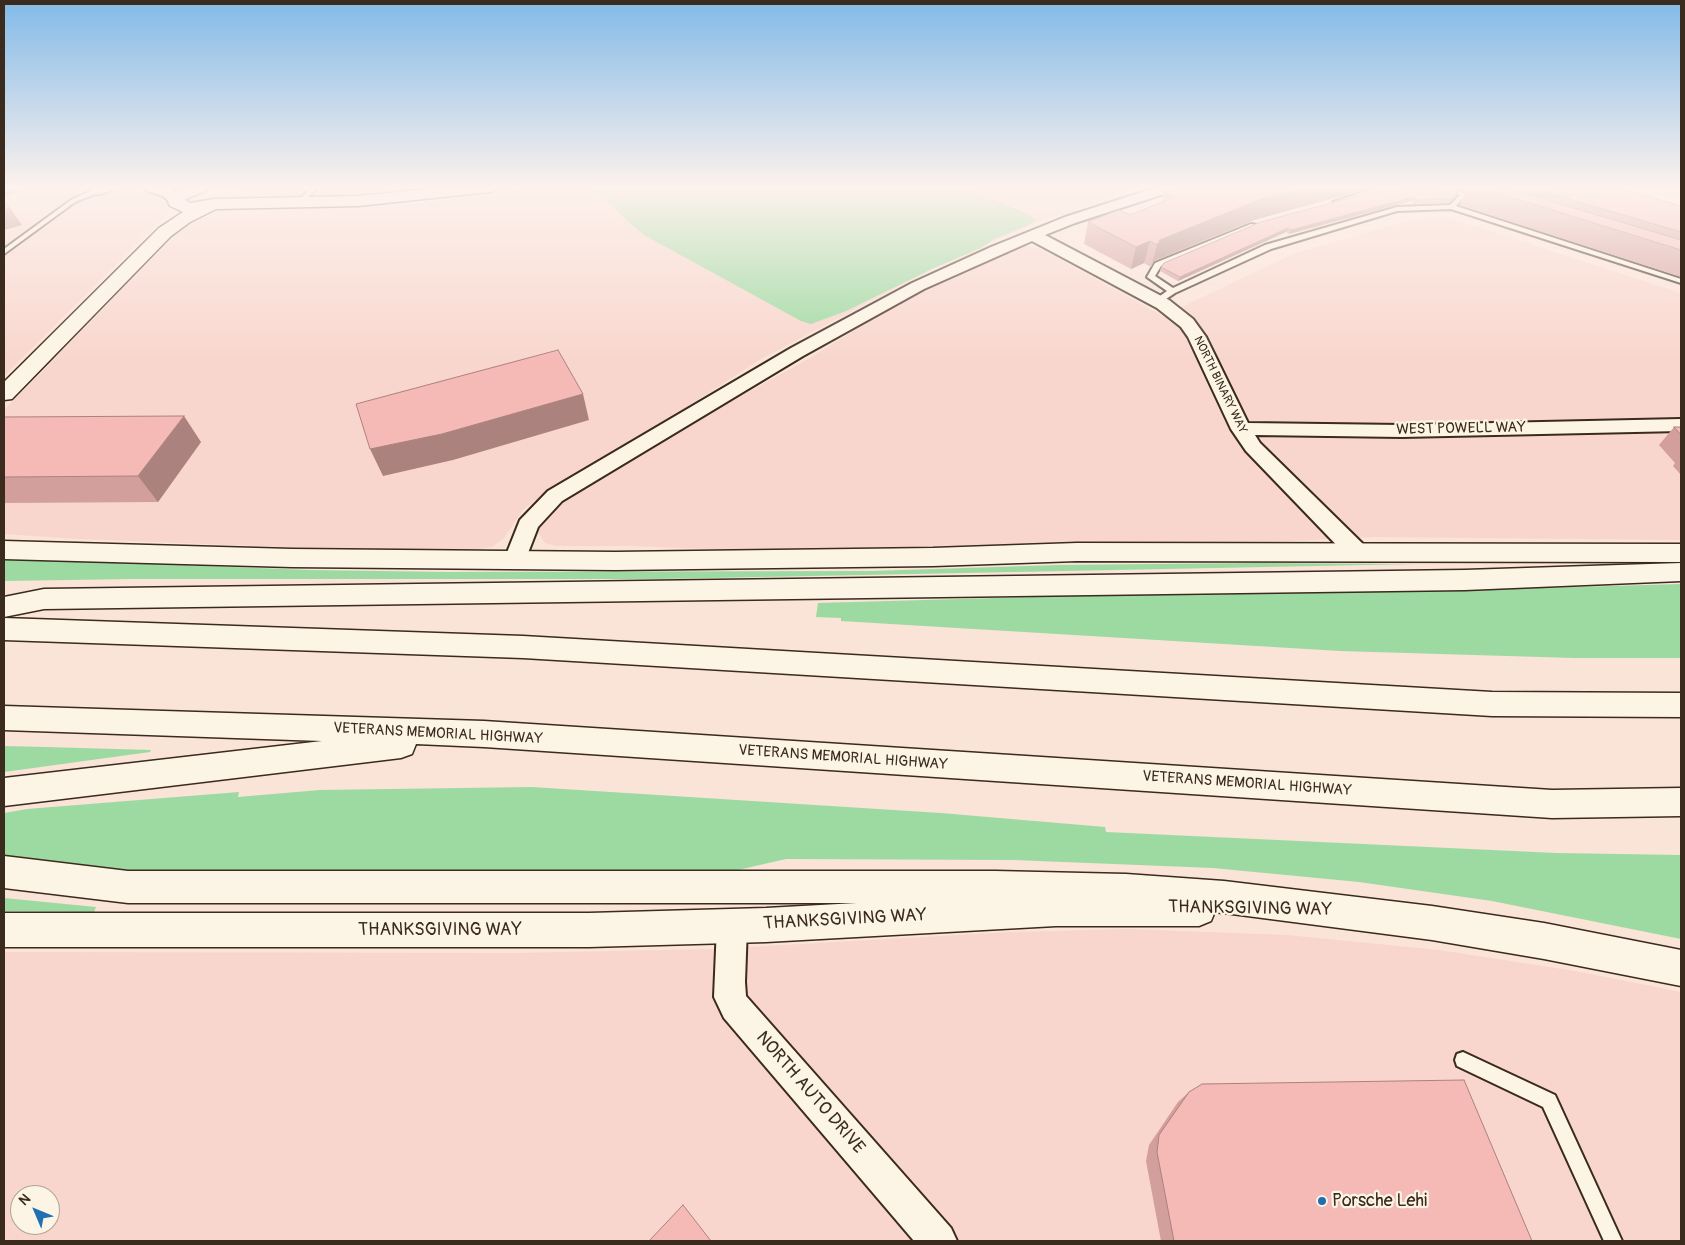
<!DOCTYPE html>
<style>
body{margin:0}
#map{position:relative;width:1685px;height:1245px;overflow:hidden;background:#fae3d7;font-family:Pangolin,sans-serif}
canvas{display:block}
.frame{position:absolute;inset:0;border:5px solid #3b2a1e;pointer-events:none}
.north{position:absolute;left:10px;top:1185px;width:50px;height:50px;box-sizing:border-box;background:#fcf5e5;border:1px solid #afa495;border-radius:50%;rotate:315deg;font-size:14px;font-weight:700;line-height:20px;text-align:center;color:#3b2a1e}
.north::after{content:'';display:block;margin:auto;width:18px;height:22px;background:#1f6fb2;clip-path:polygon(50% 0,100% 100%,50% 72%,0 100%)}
</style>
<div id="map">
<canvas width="1685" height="1245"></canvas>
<div class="frame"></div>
<div class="north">N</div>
</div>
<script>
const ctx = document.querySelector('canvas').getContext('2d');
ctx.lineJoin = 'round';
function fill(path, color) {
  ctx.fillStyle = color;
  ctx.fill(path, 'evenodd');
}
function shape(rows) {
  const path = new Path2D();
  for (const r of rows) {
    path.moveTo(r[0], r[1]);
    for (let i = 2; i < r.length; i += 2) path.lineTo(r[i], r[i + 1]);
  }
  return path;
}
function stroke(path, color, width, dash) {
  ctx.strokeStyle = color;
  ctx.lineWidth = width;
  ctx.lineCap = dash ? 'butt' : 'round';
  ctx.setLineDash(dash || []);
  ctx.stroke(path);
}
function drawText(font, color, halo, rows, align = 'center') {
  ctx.font = font + ' Pangolin,sans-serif';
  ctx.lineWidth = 4.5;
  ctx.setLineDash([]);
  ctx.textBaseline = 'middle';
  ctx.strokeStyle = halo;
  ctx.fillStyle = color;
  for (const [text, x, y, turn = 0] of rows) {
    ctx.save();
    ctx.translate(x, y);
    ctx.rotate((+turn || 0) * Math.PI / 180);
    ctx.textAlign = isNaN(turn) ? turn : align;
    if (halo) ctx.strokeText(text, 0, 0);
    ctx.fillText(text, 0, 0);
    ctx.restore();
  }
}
fill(shape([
 [4,187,126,187,162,196,170,211,4,376],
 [237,187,463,187,358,196,290,197,244,195],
 [528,187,1142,187,1041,221,934,268,759,360,678,413,544,493,523,510,504,538,492,547,473,550,358,550,79,539,4,534,4,410,189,221,217,208,306,209,388,206,442,201],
 [1447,217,1681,293,1681,540,1374,537,1290,541,737,550,633,546,557,546,545,543,538,533,537,528,541,521,555,507,572,494,669,436,810,358,900,302,985,261,1019,248,1025,246,1041,249,1163,316,1295,253,1414,219],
 [1130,929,1287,935,1439,950,1575,971,1681,992,1681,1241,4,1241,4,952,515,953,713,949,1011,932],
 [20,1195,50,1195,50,1225,20,1225]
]), '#f8d6cd');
fill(shape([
 [574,187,961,187,1028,214,1036,220,1027,226,994,239,981,248,932,269,846,311,811,324,801,321,644,235,626,220,605,198,598,194],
 [4,558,310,570,446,572,872,571,1058,565,1254,563,1417,564,662,579,132,579,4,581],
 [1681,584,1681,658,1574,658,1340,651,841,621,841,618,816,617,818,603,1102,595,1468,590],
 [4,746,46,747,151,750,150,752,4,772],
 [532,787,941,813,1105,827,1106,832,1556,853,1681,855,1681,939,1492,901,1359,882,1213,868,1014,860,786,859,716,875,141,871,77,867,4,857,4,813,27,809,239,792,238,797,320,790],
 [4,898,14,899,96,907,94,912,4,911]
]), '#9ddaa1');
const lane = shape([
 [99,187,119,187,100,194,95,194,75,202,4,254,4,249,71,200,99,187],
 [312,187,318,187,301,204,297,204,297,202,312,187],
 [1444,187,1467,194,1456,206,1681,279,1681,283,1451,209,1397,211,1271,249,1175,293,1160,303,1153,301,1167,291,1147,277,1155,263,1251,224,1257,225,1161,266,1155,276,1173,288,1265,245,1397,207,1450,205,1460,195,1444,191,1404,192,1401,190,1404,188,1444,187],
 [1386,189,1388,190,1388,192,1370,194,1336,204,1333,202,1370,190,1386,189],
 [1463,1052,1555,1095,1622,1241,1604,1241,1543,1107,1457,1066,1455,1060,1457,1054,1463,1052]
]);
const street = shape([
 [144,187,164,187,173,190,183,200,181,203,176,204,171,203,163,196,146,190,144,187],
 [175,187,207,187,200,191,182,191,175,187],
 [1158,187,1178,187,1176,190,1075,223,1045,235,1169,300,1193,319,1206,337,1248,423,1402,425,1681,419,1681,431,1402,437,1255,435,1260,443,1365,546,1368,552,1365,558,1357,560,1349,558,1246,451,1231,429,1188,337,1181,327,1157,308,1032,241,924,289,803,356,562,501,538,527,523,566,515,568,507,566,504,560,520,520,548,491,791,348,912,283,991,247,1065,217,1158,187],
 [732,911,743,915,747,926,745,982,746,996,951,1228,957,1241,914,1241,724,1018,714,997,717,926,721,915,732,911]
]);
const secondary = shape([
 [184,187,209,187,207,190,186,199,185,200,190,203,214,199,358,196,452,187,498,187,496,190,490,192,358,206,216,209,190,222,171,236,12,399,4,400,4,382,159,228,183,212,170,206,168,202,173,193,184,187],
 [4,541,292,549,615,552,933,548,1077,543,1681,544,1681,562,1077,561,933,566,615,570,292,567,4,559,4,541],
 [1056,892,1199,892,1211,897,1216,909,1211,921,1199,926,1056,926,766,942,589,947,4,947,4,913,589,913,766,908,1056,892]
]);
const highway = shape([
 [1681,563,1681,581,1465,590,44,609,4,617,4,597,44,589,1465,570,1681,563],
 [4,618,523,636,1492,692,1681,693,1681,717,1492,716,523,658,4,640,4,618],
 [4,706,484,721,1552,790,1681,788,1681,816,1552,818,484,747,416,744,412,754,401,758,4,806,4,778,322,741,4,730,4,706],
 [4,856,128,871,995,871,1126,874,1224,881,1432,906,1544,923,1681,950,1681,986,1544,959,1432,940,1224,913,1126,906,995,903,128,903,4,888,4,856]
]);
stroke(lane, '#3b2a1e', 4);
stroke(street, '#3b2a1e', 4);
stroke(secondary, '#3b2a1e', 3);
stroke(highway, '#3b2a1e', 3);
fill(lane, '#fcf5e5');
fill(street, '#fcf5e5');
fill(secondary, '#fcf5e5');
fill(highway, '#fcf5e5');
fill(shape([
 [1177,187,1404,187,1370,188,1254,220,1154,261,1151,267,1144,263,1131,269,1084,244,1088,222,1130,215,1161,203,1164,192],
 [1449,187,1616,187,1681,206,1681,277,1459,205,1466,192],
 [1372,192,1458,192,1456,196,1449,203,1415,204,1411,201,1289,234,1286,232,1178,281,1160,271,1161,267],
 [4,417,201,442,158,502,4,503],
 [1674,427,1681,427,1681,475,1673,466,1675,463,1659,445],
 [1189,1092,1532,1241,1161,1241,1146,1161,1149,1145,1178,1102]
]), '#d39f9d');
fill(shape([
 [4,187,36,187,4,196],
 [1308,187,1370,187,1370,188,1254,220,1154,261,1151,267,1157,245,1160,240,1261,199],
 [1458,192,1456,196,1449,203,1451,199],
 [1413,197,1411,201,1289,234,1291,230],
 [10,208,22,225,4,230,4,210],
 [1288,228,1286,232,1178,281,1180,277],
 [1150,241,1144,263,1131,269,1136,247],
 [583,394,589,420,453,460,383,476,370,449],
 [184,416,201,442,158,502,138,476]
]), '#ac827f');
const building = shape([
 [1177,187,1308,187,1261,199,1160,240,1157,245,1150,241,1136,247,1088,222,1119,210,1130,215,1175,197,1164,192,1177,187],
 [1478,187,1504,187,1681,240,1681,250,1478,187],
 [1528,187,1616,187,1681,206,1681,232,1528,187],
 [1430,188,1458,192,1451,199,1417,200,1413,197,1291,230,1288,228,1180,277,1161,267,1164,263,1261,222,1372,192,1430,188],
 [4,201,10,208,4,210,4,201],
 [558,350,583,394,442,434,370,449,356,404,558,350],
 [184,416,138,476,4,477,4,417,184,416],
 [1674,427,1681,427,1681,435,1674,427],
 [1464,1080,1532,1241,1174,1241,1157,1152,1159,1135,1189,1092,1202,1084,1464,1080],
 [683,1205,711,1241,649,1241,683,1205]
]);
fill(building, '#f5b9b6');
stroke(building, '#ac827f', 1);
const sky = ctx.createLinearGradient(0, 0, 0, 361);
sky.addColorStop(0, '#82bae8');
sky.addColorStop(0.52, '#fdf2ed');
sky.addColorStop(1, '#fdf2ed00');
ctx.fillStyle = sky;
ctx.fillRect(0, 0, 1685, 361);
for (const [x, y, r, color] of [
 [1322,1201,5,"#1f6fb2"]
]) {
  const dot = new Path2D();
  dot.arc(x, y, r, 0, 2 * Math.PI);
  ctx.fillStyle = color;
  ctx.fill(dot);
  stroke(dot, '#fcf5e5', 2);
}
drawText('12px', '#3b2a1e', '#fcf5e5', [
 ["NORTH BINARY WAY",1220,385,64]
]);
drawText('15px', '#3b2a1e', '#fcf5e5', [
 ["WEST POWELL WAY",1461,429,-1],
 ["VETERANS MEMORIAL HIGHWAY",438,734,3],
 ["VETERANS MEMORIAL HIGHWAY",843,758,4],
 ["VETERANS MEMORIAL HIGHWAY",1247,784,4]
]);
drawText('18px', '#3b2a1e', '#fcf5e5', [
 ["THANKSGIVING WAY",1250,909,1],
 ["THANKSGIVING WAY",845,920,-3],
 ["THANKSGIVING WAY",440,930],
 ["NORTH AUTO DRIVE",810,1093,49]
]);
drawText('18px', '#3b2a1e', '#fcf5e5', [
 ["Porsche Lehi",1332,1201]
], 'left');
</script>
